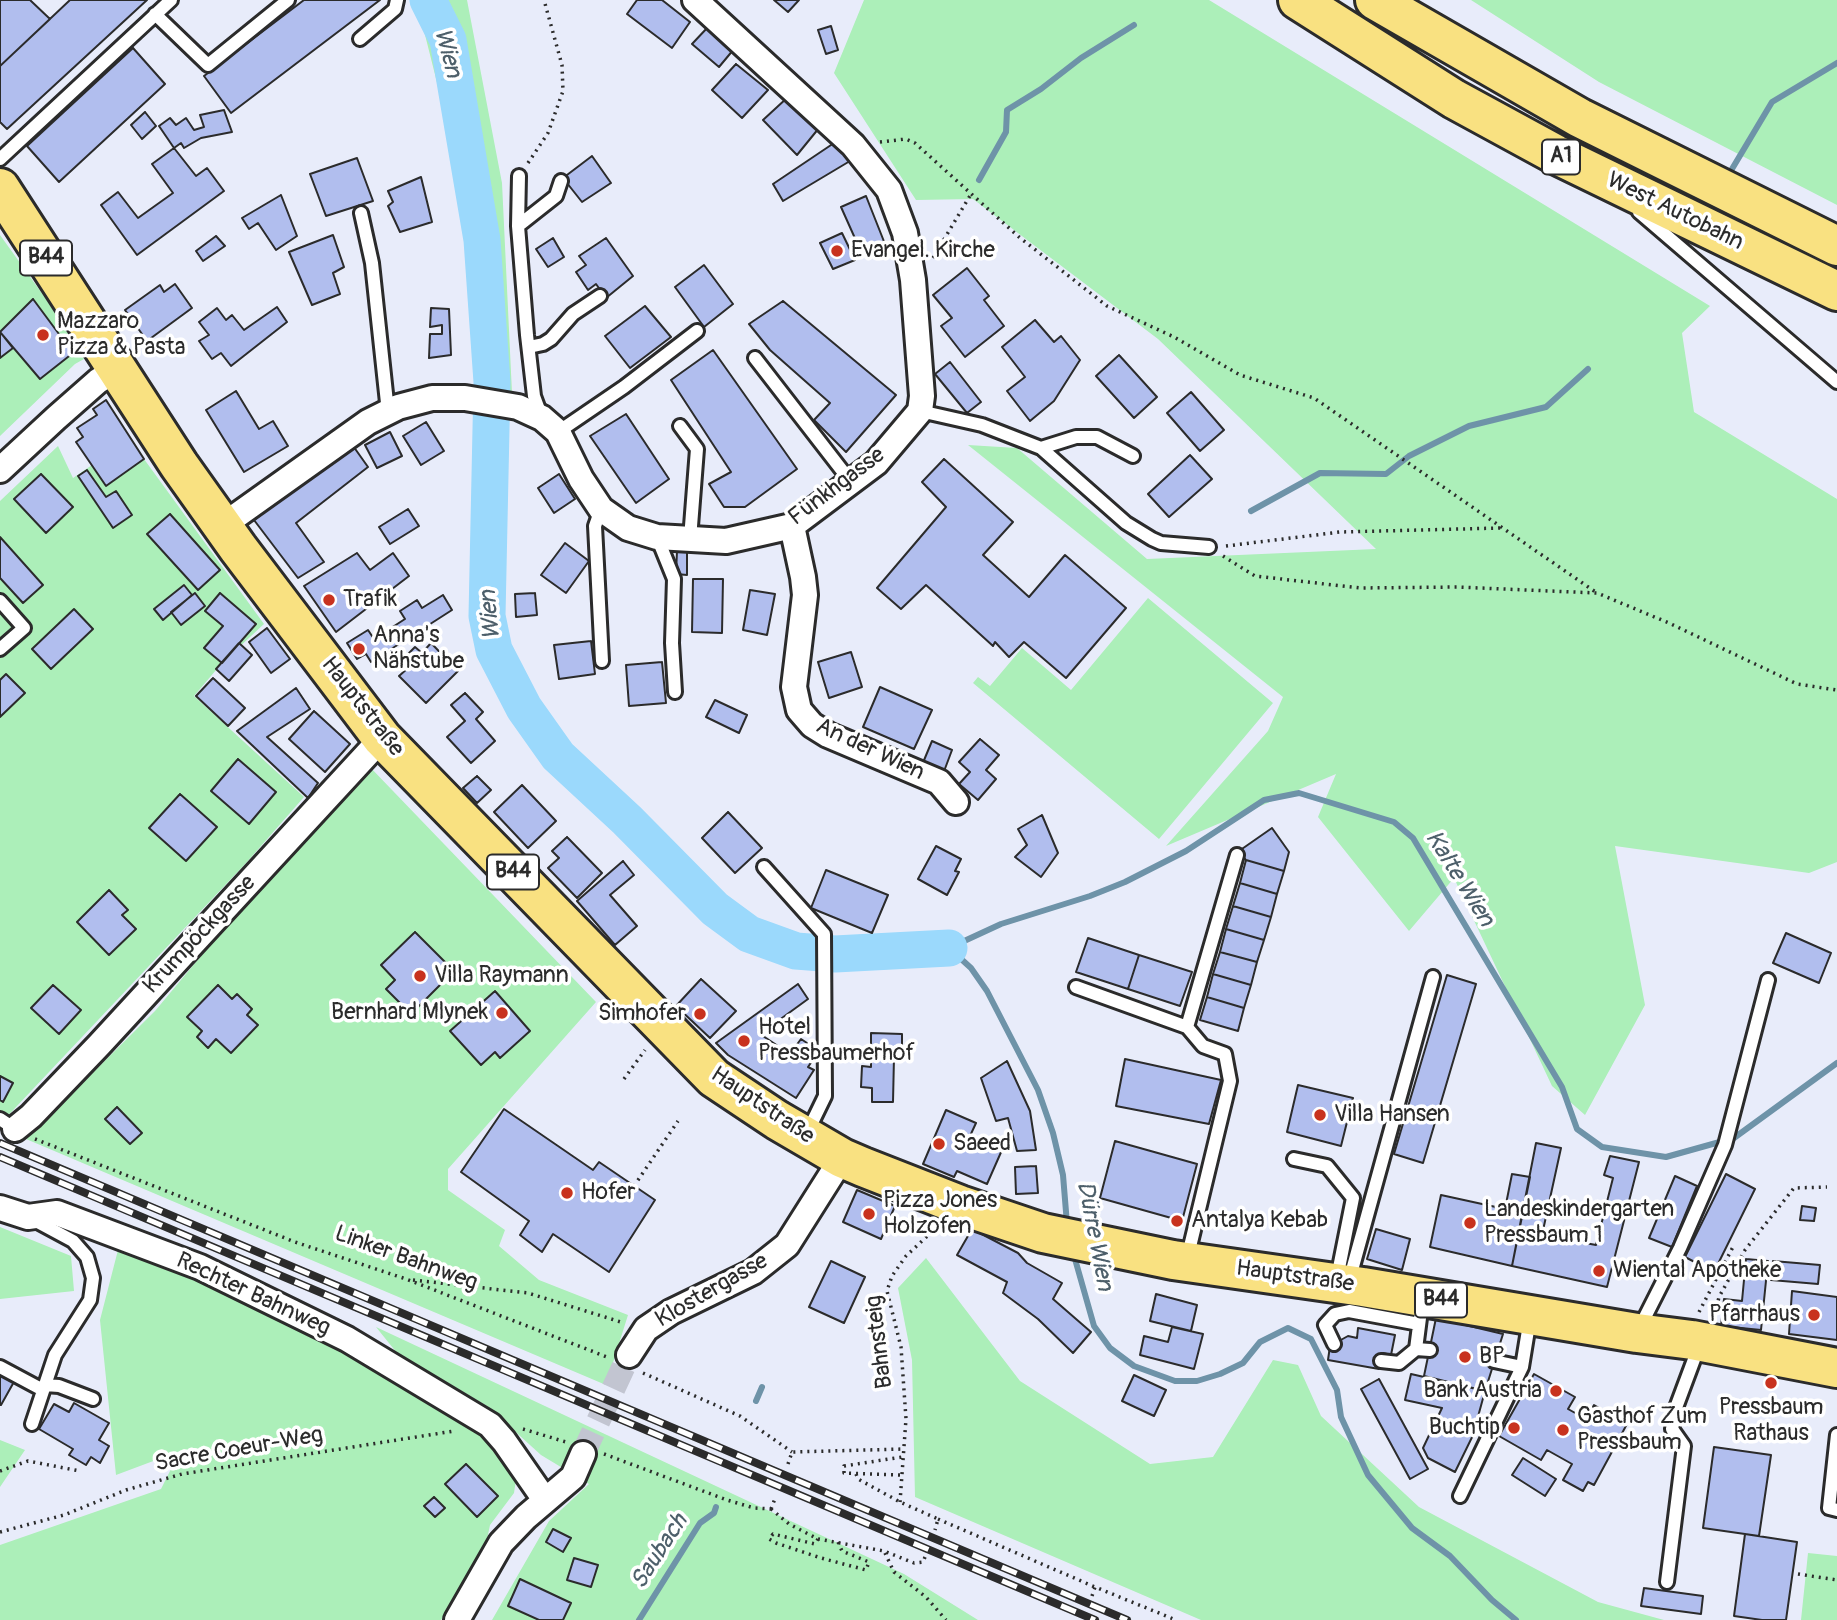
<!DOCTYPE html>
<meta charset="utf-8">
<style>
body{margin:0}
canvas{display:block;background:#e8ecfa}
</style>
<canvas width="1837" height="1620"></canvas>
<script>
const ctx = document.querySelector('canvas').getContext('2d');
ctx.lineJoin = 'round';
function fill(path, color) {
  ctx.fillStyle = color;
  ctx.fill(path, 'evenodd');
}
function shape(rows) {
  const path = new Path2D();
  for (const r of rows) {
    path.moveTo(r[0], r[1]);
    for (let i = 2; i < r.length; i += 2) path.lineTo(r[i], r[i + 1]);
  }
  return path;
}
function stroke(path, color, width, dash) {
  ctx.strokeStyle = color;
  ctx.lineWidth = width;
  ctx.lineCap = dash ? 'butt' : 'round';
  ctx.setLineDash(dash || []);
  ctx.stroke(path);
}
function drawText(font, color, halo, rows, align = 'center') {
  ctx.font = font + ' Pangolin,sans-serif';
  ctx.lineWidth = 7;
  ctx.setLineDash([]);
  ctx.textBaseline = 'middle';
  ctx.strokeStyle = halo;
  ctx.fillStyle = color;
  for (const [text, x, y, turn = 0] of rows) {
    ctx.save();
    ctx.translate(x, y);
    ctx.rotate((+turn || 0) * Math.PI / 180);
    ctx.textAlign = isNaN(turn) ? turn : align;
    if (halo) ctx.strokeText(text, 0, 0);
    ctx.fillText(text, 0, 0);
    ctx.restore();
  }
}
fill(shape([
 [412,0,467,0,502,183,512,393,480,392,461,178,418,7],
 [864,0,1209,0,1710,306,1682,333,1694,412,1837,499,1837,862,1809,873,1615,846,1645,1005,1585,1115,1552,1086,1454,878,1409,931,1318,817,1336,774,1166,846,1268,731,1283,697,968,445,1017,448,1147,559,1376,549,1158,339,973,199,916,200,834,73],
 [1471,0,1837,0,1837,205,1599,82],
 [0,235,46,299,84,359,75,364,0,436],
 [58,446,73,478,92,465,106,486,144,459,264,624,222,663,194,696,304,797,247,862,0,1124,0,501],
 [1148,598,1273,703,1159,839,973,683,978,677,990,686,1022,648,1071,690],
 [368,765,596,1002,448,1169,448,1190,505,1230,499,1246,539,1280,628,1315,606,1385,26,1139,155,1011,262,883],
 [0,1227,71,1256,74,1291,0,1299],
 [118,1250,181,1266,337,1347,481,1430,517,1473,514,1493,490,1525,484,1554,441,1620,0,1620,0,1545,161,1489,180,1451,116,1475,100,1320],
 [926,1258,1020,1381,1150,1464,1213,1457,1273,1360,1298,1365,1321,1416,1419,1507,1598,1602,1664,1620,1201,1620,915,1497,912,1360,898,1288],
 [376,1327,904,1574,978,1620,492,1620,549,1521,589,1484,541,1455,487,1406,397,1353],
 [0,1440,25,1450,0,1487],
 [1808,1553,1837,1556,1837,1620,1801,1620]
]), '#acefb9');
stroke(shape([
 [1732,169,1772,102,1837,63],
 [979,180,1006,132,1007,110,1041,89,1081,58,1134,25],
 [1251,511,1320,473,1386,474,1409,456,1469,426,1546,407,1588,369],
 [1067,1224,1063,1175,1053,1133,1038,1090,987,991,971,968,949,948,1001,924,1090,896,1125,882,1186,851,1264,800,1299,793,1394,822,1413,838,1562,1087,1577,1129,1602,1147,1666,1157,1734,1138,1837,1063],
 [1073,1252,1094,1326,1110,1348,1134,1366,1175,1381,1197,1381,1220,1374,1243,1363,1260,1342,1288,1328,1311,1339,1337,1390,1341,1417,1368,1475,1412,1528,1450,1556,1492,1600,1516,1620],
 [756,1401,762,1387],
 [639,1620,700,1523,714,1513,716,1507]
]), '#6e93a8', 6);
stroke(shape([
 [428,0,448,40,482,240,492,382,487,616,494,650,524,708,558,756,627,820,715,909,749,934,796,951,835,954,949,948]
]), '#9bd9fc', 37);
const building = shape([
 [0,0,30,0,50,19,0,66,0,0],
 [70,0,147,0,7,129,0,122,0,66,70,0],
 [304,0,380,0,231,113,204,76,304,0],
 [637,0,662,0,690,22,672,48,627,14,637,0],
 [774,0,799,0,788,12,774,0],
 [831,26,838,50,826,54,818,30,831,26],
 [708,27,734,49,719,67,692,44,708,27],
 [133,48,165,84,59,182,27,146,133,48],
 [736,64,768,90,742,118,712,90,736,64],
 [788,97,819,128,797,155,763,120,788,97],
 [224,110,232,132,201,138,184,148,181,143,174,148,159,126,170,118,176,125,186,118,194,130,204,127,200,115,224,110],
 [145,112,156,126,142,139,131,125,145,112],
 [837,141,850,161,783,201,773,184,837,141],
 [174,148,196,176,207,168,224,191,137,255,101,205,118,192,138,218,173,193,152,164,174,148],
 [592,156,611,183,582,202,563,178,592,156],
 [357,158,373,201,326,216,310,174,357,158],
 [421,177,432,222,400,232,388,206,393,202,388,191,421,177],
 [281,195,297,236,276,250,258,223,249,229,242,218,281,195],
 [866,196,885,244,862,254,841,207,866,196],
 [842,233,855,260,833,269,820,243,842,233],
 [333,235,344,267,333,273,340,294,312,305,289,252,333,235],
 [216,236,225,246,203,261,196,251,216,236],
 [553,238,564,257,548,267,536,249,553,238],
 [606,238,633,276,606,298,596,284,588,290,576,272,586,265,579,256,606,238],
 [704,265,733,304,704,327,675,287,704,265],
 [967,268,989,296,984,300,1004,326,965,357,941,326,952,318,933,295,967,268],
 [175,284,192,308,147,341,125,310,160,285,164,292,175,284],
 [33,299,73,353,40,379,0,332,33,299],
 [783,301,896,395,846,452,814,420,830,403,770,350,749,324,783,301],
 [645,306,671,337,630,368,605,336,645,306],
 [277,307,287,322,231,366,221,353,212,359,199,341,209,335,199,322,217,308,226,320,232,315,244,330,277,307],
 [431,308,449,309,451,355,429,358,430,334,442,334,442,325,430,327,431,308],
 [1035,320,1054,342,1061,336,1080,360,1054,401,1030,421,1007,391,1025,377,1002,347,1035,320],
 [0,332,13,348,0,358,0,332],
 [713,350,797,469,745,507,724,507,709,484,731,472,671,380,713,350],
 [1119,355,1157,397,1134,418,1096,376,1119,355],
 [950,362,981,402,967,413,935,374,950,362],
 [236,391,259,429,273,421,288,446,244,472,206,410,236,391],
 [1191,392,1224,430,1200,451,1167,413,1191,392],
 [106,400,144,459,106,486,76,442,83,437,77,428,97,415,93,409,106,400],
 [626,414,669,479,636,503,590,436,626,414],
 [426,422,444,451,421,465,403,436,426,422],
 [390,432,402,456,377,468,365,445,390,432],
 [351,443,368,467,296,523,324,562,298,578,254,520,351,443],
 [1190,455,1212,479,1169,517,1148,494,1190,455],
 [944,459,1013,522,983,555,1029,597,1065,555,1126,608,1066,678,1024,642,1009,657,995,642,993,646,926,585,901,609,877,588,946,507,922,482,944,459],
 [87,470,106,497,116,491,132,515,113,528,78,476,87,470],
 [41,474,73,507,46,533,14,499,41,474],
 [559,474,575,499,554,513,538,488,559,474],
 [408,509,419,526,390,544,379,527,408,509],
 [170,514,220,570,198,590,147,534,170,514],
 [0,537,43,585,23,603,0,578,0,537],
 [565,543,589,561,566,593,541,575,565,543],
 [677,551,687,551,687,575,676,574,677,551],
 [357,553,370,570,393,553,409,576,336,632,304,586,357,553],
 [693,579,723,579,722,633,692,632,693,579],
 [184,585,192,595,163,620,154,609,184,585],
 [750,590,775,594,767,635,743,630,750,590],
 [195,593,205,606,181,625,171,612,195,593],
 [220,593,256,624,222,663,204,648,223,626,205,611,220,593],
 [535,593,537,615,516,617,515,594,535,593],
 [443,595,452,610,371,662,366,654,357,659,347,643,368,630,374,639,405,619,400,611,417,600,422,608,443,595],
 [74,609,93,629,51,669,32,649,74,609],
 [267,628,290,659,271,673,249,642,267,628],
 [591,641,595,674,559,679,554,645,591,641],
 [239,643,252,655,229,681,216,669,239,643],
 [431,643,458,671,426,703,399,676,408,668,401,661,415,647,422,653,431,643],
 [851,652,862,687,829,698,818,662,851,652],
 [662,662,666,703,629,706,626,665,662,662],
 [6,674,25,693,0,717,0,680,6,674],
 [213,678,245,708,228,726,196,696,213,678],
 [880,687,932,710,914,749,863,727,880,687],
 [296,688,310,709,267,737,318,783,308,798,237,731,296,688],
 [465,693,483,712,476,719,495,741,471,763,447,737,465,721,451,705,465,693],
 [715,700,747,715,739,733,706,717,715,700],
 [314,711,350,744,325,772,289,739,314,711],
 [980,739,999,755,986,770,996,779,978,800,959,784,970,772,959,762,980,739],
 [932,741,952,750,943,774,922,765,932,741],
 [238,759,276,792,249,824,211,791,238,759],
 [477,776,491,790,477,803,463,788,477,776],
 [522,785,556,821,528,848,494,812,522,785],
 [180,794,217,827,186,861,149,828,180,794],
 [728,812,762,848,735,873,702,838,728,812],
 [1042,815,1058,853,1041,877,1015,857,1027,845,1018,829,1042,815],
 [1272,828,1289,852,1284,871,1246,860,1239,851,1272,828],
 [567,837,602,873,577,898,548,868,559,858,552,851,567,837],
 [936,846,961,859,955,871,959,872,947,895,918,879,936,846],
 [1246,860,1284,871,1277,894,1240,883,1246,860],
 [623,861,634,875,610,895,637,926,615,945,577,901,623,861],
 [826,870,888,895,872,933,811,908,826,870],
 [1240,883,1277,894,1271,917,1233,906,1240,883],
 [109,890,128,910,122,915,136,929,109,955,77,922,109,890],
 [1233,906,1271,917,1264,940,1226,929,1233,906],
 [1226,929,1264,940,1257,962,1220,952,1226,929],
 [415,932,454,971,411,1014,386,989,395,980,381,965,415,932],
 [1786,933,1831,953,1819,983,1773,963,1786,933],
 [1088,938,1139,955,1128,989,1076,972,1088,938],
 [1220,952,1257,962,1251,985,1213,974,1220,952],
 [1139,955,1192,972,1180,1006,1128,989,1139,955],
 [1213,974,1251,985,1244,1008,1207,997,1213,974],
 [1447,975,1476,984,1423,1163,1394,1154,1447,975],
 [701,979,736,1011,710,1038,676,1006,701,979],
 [798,984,808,999,760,1034,790,1054,801,1039,819,1051,808,1067,814,1070,796,1098,728,1055,716,1043,798,984],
 [53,985,81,1010,59,1034,31,1008,53,985],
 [218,985,232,999,237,994,252,1009,247,1015,258,1025,231,1053,216,1039,208,1048,197,1037,202,1031,187,1017,218,985],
 [495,991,530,1031,500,1058,495,1052,481,1065,450,1031,495,991],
 [1207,997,1244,1008,1238,1031,1200,1020,1207,997],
 [871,1033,902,1034,902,1057,894,1057,893,1102,872,1102,872,1088,861,1087,862,1066,871,1067,871,1033],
 [1125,1059,1221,1080,1209,1124,1116,1106,1125,1059],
 [1007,1061,1030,1111,1036,1150,1017,1151,1008,1118,996,1121,981,1078,1007,1061],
 [0,1076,13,1083,3,1102,0,1100,0,1076],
 [1298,1085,1353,1098,1341,1146,1287,1132,1298,1085],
 [117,1107,142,1133,130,1144,105,1119,117,1107],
 [504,1109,593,1170,599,1162,655,1200,609,1272,553,1234,542,1252,520,1235,529,1221,461,1172,504,1109],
 [946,1110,976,1123,970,1136,1002,1150,987,1184,957,1171,954,1177,923,1164,946,1110],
 [1115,1141,1197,1164,1182,1221,1100,1198,1115,1141],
 [1536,1143,1561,1148,1542,1235,1596,1245,1613,1178,1604,1175,1610,1156,1639,1162,1607,1287,1512,1266,1536,1143],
 [1036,1166,1038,1193,1016,1194,1015,1167,1036,1166],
 [1512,1174,1530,1177,1512,1266,1430,1247,1441,1195,1505,1209,1512,1174],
 [1726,1174,1755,1189,1714,1272,1685,1257,1726,1174],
 [1675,1176,1697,1186,1672,1247,1649,1238,1675,1176],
 [857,1190,895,1206,881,1239,843,1222,857,1190],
 [1802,1206,1816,1208,1814,1221,1800,1220,1802,1206],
 [972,1229,1018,1253,1027,1263,1062,1283,1053,1299,1091,1332,1073,1353,1038,1319,1003,1293,1007,1282,957,1255,972,1229],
 [1376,1229,1410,1239,1402,1270,1367,1259,1376,1229],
 [1746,1259,1768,1261,1761,1330,1721,1326,1724,1299,1742,1301,1746,1259],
 [831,1261,865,1277,844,1323,809,1307,831,1261],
 [1773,1261,1820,1265,1818,1284,1771,1280,1773,1261],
 [1792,1291,1837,1297,1837,1340,1789,1334,1792,1291],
 [1156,1294,1197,1305,1191,1331,1150,1321,1156,1294],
 [1436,1318,1503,1334,1485,1391,1424,1376,1436,1318],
 [1172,1327,1203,1334,1194,1369,1140,1355,1144,1336,1168,1342,1172,1327],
 [1358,1328,1395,1335,1391,1355,1383,1353,1379,1369,1328,1360,1330,1346,1348,1336,1357,1338,1358,1328],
 [0,1372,15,1380,1,1405,0,1405,0,1372],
 [1411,1374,1485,1391,1476,1424,1478,1425,1455,1472,1428,1458,1423,1448,1442,1408,1405,1400,1411,1374],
 [1534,1374,1575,1397,1568,1409,1586,1419,1594,1405,1627,1424,1594,1485,1588,1482,1583,1491,1563,1480,1572,1464,1547,1450,1541,1460,1499,1436,1534,1374],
 [1134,1375,1166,1390,1154,1416,1122,1401,1134,1375],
 [1379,1379,1428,1469,1410,1479,1361,1389,1379,1379],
 [74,1403,109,1423,99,1440,109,1446,100,1463,91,1457,86,1465,69,1455,73,1449,39,1429,54,1404,69,1412,74,1403],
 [1714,1447,1771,1455,1759,1536,1703,1528,1714,1447],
 [1523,1458,1556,1479,1545,1496,1512,1475,1523,1458],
 [466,1464,498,1496,477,1517,445,1484,466,1464],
 [434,1497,445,1508,435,1517,424,1506,434,1497],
 [553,1529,571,1538,563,1552,546,1542,553,1529],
 [1745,1534,1797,1542,1786,1620,1762,1620,1734,1616,1745,1534],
 [574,1558,598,1565,591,1587,567,1580,574,1558],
 [520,1579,571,1603,563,1620,539,1620,508,1606,520,1579],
 [1644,1588,1703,1596,1701,1614,1641,1606,1644,1588]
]);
fill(building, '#b1beee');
stroke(building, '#2b2b2b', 2);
stroke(shape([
 [583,1454,629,1355]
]), '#c2c5d1', 24, [24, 12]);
const service = shape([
 [155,14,208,65,288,0],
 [360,39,395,9,397,0],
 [0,159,171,0],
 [519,176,518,226,527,335,534,396,541,415],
 [1639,212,1837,382],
 [361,213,372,263,388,412],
 [518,226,556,196,561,181],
 [529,347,543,344,551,339,573,314,600,296],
 [755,358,851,482],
 [920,411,982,425,1041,448,1126,523,1152,539,1161,543,1209,547],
 [680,426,697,449,690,539],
 [558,432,624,387,697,331],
 [1041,448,1076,437,1097,437,1133,456],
 [601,509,595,526,602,661],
 [657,537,674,579,672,643,675,692],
 [0,601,24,628,0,649],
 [764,867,824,934,825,1096,807,1133],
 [1076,987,1187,1027],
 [0,1119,15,1129],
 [1294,1159,1327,1166,1353,1198,1337,1278],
 [1187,1259,1230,1081,1225,1054,1203,1046,1187,1027,1237,855],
 [1349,1281,1433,977],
 [1420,1318,1416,1349,1430,1350],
 [1639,1329,1680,1248,1725,1145,1768,980],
 [1334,1344,1325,1325,1335,1314,1349,1311,1419,1324],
 [1381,1361,1399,1363,1416,1349],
 [1494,1361,1522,1367],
 [0,1367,43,1390],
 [45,1385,59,1386,93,1399],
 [32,1424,55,1355,90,1300,93,1278,87,1257,73,1241,34,1220],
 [1837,1435,1829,1508,1837,1510],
 [1460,1496,1522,1367,1530,1318],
 [1667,1582,1684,1446,1672,1429,1677,1405,1699,1346]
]);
const minor = shape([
 [0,470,56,418,98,381,117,369],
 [222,526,368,422,398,407,432,398,465,398,518,407,542,418,558,432,581,479,601,509,628,528,657,537,726,541,792,526,876,463,920,411,922,396,913,280,905,233,889,190,853,145,695,0],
 [792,526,803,577,805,595,794,687,799,710,812,725,828,735,939,782,956,802],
 [15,1129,31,1116,99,1045,382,738],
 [0,1208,28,1217,57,1213,200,1267,347,1339,490,1425,504,1441,545,1500],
 [629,1355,646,1329,671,1312,753,1272,787,1245,842,1158],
 [457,1620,501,1543,526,1517,573,1477,583,1454]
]);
const primary = shape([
 [0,188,179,465,238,548,382,738,714,1078,777,1120,842,1158,863,1167,960,1205,1043,1233,1173,1260,1363,1287,1637,1333,1692,1340,1837,1368]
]);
const motorway = shape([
 [1298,0,1454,99,1555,154,1837,291],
 [1375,0,1580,118,1837,246]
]);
stroke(service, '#2b2b2b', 18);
stroke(minor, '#2b2b2b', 30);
stroke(primary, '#2b2b2b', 44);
stroke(motorway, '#2b2b2b', 44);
stroke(shape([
 [880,142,906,139,915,143,1019,237,1107,306,1174,337,1240,375,1314,398,1597,593],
 [528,163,548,133,563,91,562,65,544,0],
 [933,258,971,194],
 [1226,546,1340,532,1501,528],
 [1223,556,1255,576,1360,588,1457,587,1597,593,1669,623,1797,684,1837,690],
 [624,1079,645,1050],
 [35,1139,295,1242,406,1279,607,1357],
 [634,1186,678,1121],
 [413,1280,528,1293,624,1323],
 [1699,1312,1734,1245],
 [1715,1314,1719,1297,1745,1250,1794,1188,1827,1187],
 [643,1373,740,1416,792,1452],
 [523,1429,566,1442],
 [604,1454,727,1500,754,1508,771,1509],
 [788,1464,792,1452,903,1449],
 [0,1471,28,1461,80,1471],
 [856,1474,858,1479,900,1502,938,1519,935,1530],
 [900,1475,844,1473,844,1466,902,1457],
 [900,1502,906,1419,901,1347,887,1291,892,1276,906,1256,937,1227],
 [771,1509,789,1524,818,1539,884,1551,914,1563,923,1562,925,1557],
 [771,1509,776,1496],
 [938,1519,1095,1587],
 [0,1532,64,1515,126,1490,182,1474,454,1431],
 [818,1539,815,1544,773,1534,769,1539,776,1543,821,1558,866,1570,869,1562,842,1551,838,1542],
 [885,1553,894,1572,926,1597,946,1620],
 [1798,1574,1837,1580],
 [1092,1596,1095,1587,1176,1620]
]), '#2b2b2b', 3.5, [2, 5]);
stroke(service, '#fff', 12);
stroke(minor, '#fff', 24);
stroke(primary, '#f9e181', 38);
stroke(motorway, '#f9e181', 38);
const rail = shape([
 [0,1143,1127,1620],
 [0,1157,1095,1620]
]);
stroke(rail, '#2b2b2b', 8);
stroke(rail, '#fff', 5, [16]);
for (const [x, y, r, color] of [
 [837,251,7,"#c8321e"],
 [43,335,7,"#c8321e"],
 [329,600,7,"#c8321e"],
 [359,649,7,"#c8321e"],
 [420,976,7,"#c8321e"],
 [502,1013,7,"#c8321e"],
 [700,1014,7,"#c8321e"],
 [744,1041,7,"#c8321e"],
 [1320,1115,7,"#c8321e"],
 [939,1144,7,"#c8321e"],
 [567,1193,7,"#c8321e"],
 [869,1214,7,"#c8321e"],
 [1177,1221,7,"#c8321e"],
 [1470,1223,7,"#c8321e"],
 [1599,1271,7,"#c8321e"],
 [1814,1315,7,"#c8321e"],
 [1465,1357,7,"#c8321e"],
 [1771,1383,7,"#c8321e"],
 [1556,1391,7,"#c8321e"],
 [1514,1428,7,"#c8321e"],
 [1563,1430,7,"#c8321e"]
]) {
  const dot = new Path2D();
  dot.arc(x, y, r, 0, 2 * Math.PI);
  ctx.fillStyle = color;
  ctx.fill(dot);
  stroke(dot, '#fff', 2.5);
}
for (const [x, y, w] of [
 [1561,157,38],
 [46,258,52],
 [513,872,52],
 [1441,1300,52]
]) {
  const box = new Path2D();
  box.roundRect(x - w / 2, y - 17.5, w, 35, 5);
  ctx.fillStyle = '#fff';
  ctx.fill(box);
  stroke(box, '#2b2b2b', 2);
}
drawText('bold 21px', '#2b2b2b', null, [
 ["A1",1561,157],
 ["B44",46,258],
 ["B44",513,872],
 ["B44",1441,1300]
]);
drawText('23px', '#2b2b2b', '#fff', [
 ["West Autobahn",1675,212,26],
 ["Fünkhgasse",837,487,-37],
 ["Hauptstraße",362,707,52],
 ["An der Wien",870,750,25],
 ["Krumpöckgasse",200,935,-47],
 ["Hauptstraße",762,1106,34],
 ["Linker Bahnweg",406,1259,20],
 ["Hauptstraße",1295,1277,8],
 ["Klostergasse",712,1291,-30],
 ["Rechter Bahnweg",253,1295,25],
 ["Bahnsteig",880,1342,-97],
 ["Sacre Coeur-Weg",239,1450,-10]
]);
drawText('23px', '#2b2b2b', '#fff', [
 ["Evangel. Kirche",851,251],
 ["Mazzaro",57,322],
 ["Pizza & Pasta",57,348],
 ["Trafik",343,600],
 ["Anna's",373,636],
 ["Nähstube",373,662],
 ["Villa Raymann",434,976],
 ["Bernhard Mlynek",488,1013,"right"],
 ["Simhofer",686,1014,"right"],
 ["Hotel",758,1028],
 ["Pressbaumerhof",758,1054],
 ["Villa Hansen",1334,1115],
 ["Saeed",953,1144],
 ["Hofer",581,1193],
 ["Pizza Jones",883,1201],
 ["Holzofen",883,1227],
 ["Landeskindergarten",1484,1210],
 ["Pressbaum 1",1484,1236],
 ["Antalya Kebab",1191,1221],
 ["Wiental Apotheke",1613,1271],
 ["Pfarrhaus",1800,1315,"right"],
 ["BP",1479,1357],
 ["Bank Austria",1542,1391,"right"],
 ["Pressbaum",1771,1408,"center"],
 ["Rathaus",1771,1434,"center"],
 ["Gasthof Zum",1577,1417],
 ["Pressbaum",1577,1443],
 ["Buchtip",1500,1428,"right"]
], 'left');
drawText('italic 24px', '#4d5f6a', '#fff', [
 ["Wien",447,53,75],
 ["Wien",491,615,-95],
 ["Kalte Wien",1459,879,58],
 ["Dürre Wien",1094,1236,79],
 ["Saubach",660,1552,-57]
]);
</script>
